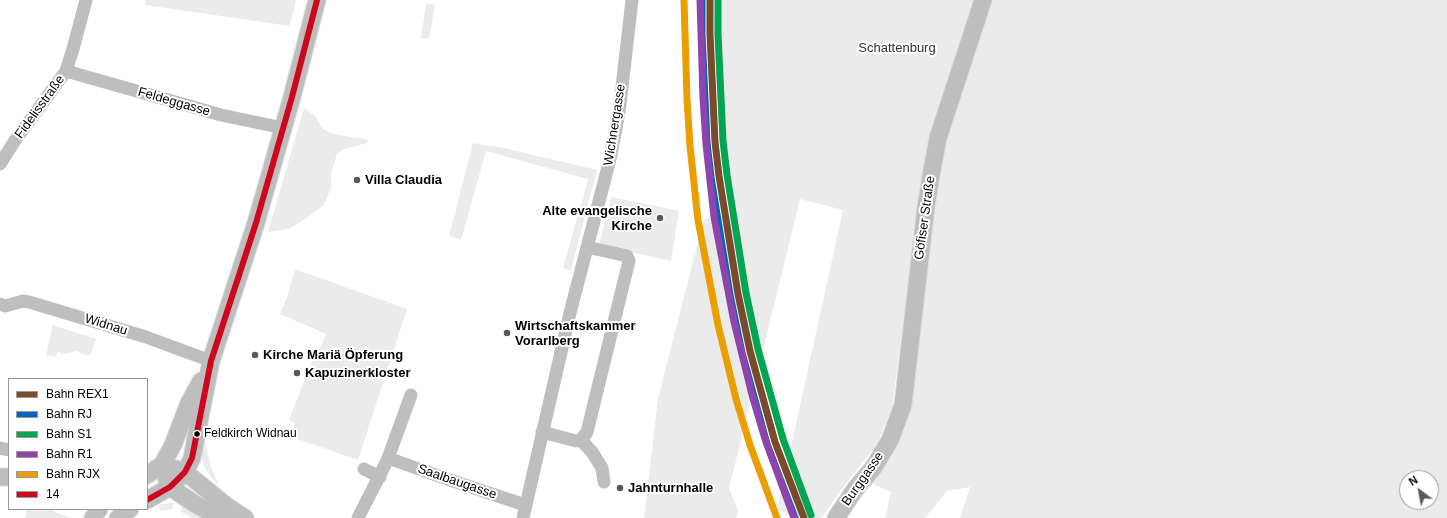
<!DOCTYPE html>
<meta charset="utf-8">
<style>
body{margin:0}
#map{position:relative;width:1447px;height:518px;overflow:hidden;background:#fff;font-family:Helvetica,sans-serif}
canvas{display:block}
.legend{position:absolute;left:8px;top:378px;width:140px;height:132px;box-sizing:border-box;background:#fff;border:1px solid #999;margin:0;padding:5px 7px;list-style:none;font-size:12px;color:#000}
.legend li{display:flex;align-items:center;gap:8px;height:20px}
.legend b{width:20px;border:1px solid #999}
.north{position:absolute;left:1399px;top:470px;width:40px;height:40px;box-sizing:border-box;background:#fff;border:1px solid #999;border-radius:50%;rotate:328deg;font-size:11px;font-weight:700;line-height:16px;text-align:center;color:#000}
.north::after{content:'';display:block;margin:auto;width:14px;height:18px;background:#595959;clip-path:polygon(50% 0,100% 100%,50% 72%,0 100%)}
</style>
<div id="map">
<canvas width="1447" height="518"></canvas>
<ul class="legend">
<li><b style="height:5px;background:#7a4b2a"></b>Bahn REX1</li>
<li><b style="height:5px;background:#0065bd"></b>Bahn RJ</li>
<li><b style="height:5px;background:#00a651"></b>Bahn S1</li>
<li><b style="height:5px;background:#8e44ad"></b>Bahn R1</li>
<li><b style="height:5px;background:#eb9e00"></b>Bahn RJX</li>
<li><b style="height:5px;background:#cc071e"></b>14</li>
</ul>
<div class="north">N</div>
</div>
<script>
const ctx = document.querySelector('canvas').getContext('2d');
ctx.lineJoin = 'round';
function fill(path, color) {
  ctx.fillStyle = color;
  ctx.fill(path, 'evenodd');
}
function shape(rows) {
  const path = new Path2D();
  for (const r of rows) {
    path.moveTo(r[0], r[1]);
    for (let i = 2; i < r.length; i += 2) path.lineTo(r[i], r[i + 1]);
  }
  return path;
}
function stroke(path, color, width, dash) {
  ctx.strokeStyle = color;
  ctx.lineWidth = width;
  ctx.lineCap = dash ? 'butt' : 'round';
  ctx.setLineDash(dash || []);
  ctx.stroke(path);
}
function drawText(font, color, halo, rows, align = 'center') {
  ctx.font = font + ' Helvetica,sans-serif';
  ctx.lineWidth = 4;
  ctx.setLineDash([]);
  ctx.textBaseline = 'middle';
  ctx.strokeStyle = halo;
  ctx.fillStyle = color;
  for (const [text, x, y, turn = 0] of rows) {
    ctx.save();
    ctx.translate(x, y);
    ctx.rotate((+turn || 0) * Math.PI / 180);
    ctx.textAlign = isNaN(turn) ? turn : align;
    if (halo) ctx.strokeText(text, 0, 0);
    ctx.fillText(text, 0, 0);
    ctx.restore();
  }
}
fill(shape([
 [146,0,296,0,290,26,145,5],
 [715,0,1447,0,1447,518,960,518,970,487,947,491,925,518,885,518,891,492,871,483,893,450,917,214,892,408,876,446,850,478,821,518,805,518,777,510,843,210,800,199,729,489,738,510,736,518,644,518,658,398,704,219,733,215,720,141,714,42],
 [1407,478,1431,478,1431,502,1407,502],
 [426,3,435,5,429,39,421,38],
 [304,108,315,116,323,129,333,134,365,139,368,141,367,143,344,149,337,154,331,173,331,189,323,206,305,219,289,229,268,232],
 [473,143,504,148,597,170,571,270,563,268,588,179,486,151,461,240,449,236],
 [611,197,679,211,671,261,599,245],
 [295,269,407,309,358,460,289,436,295,423,289,420,313,359,315,359,326,334,280,314,287,297],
 [53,325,96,339,90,356,76,351,63,354,58,352,55,357,46,355],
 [201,428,211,467,220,488,206,470,201,457,199,443],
 [172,503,183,504,210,518,193,518,181,512,183,505,173,504,172,509,160,511,159,504],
 [27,509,49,509,70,518,25,518]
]), '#ebebeb');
const major = shape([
 [173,468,185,472,228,507,245,518],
 [147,475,162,465,173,445,189,403,201,381],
 [0,477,9,477],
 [166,477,170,487,195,504,221,518],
 [147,500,170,487,185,472,192,458,211,361,256,223,292,97,317,0],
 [93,518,99,509],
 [118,518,130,509],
 [836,518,856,488,874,467,890,440,903,405,926,207,932,170,938,138,983,0]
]);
stroke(major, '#dbdbdb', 19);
stroke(shape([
 [66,71,221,115,283,128],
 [0,164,14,142,66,71,73,49,86,0],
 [0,304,5,306,23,301,29,302,146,337,211,361],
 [542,432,576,441,581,440,587,432,629,261,627,256,587,247],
 [581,440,592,452,602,468,604,482],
 [0,448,9,450],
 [388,458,447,479,525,505],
 [364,469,380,477],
 [358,518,387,461,411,395],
 [523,518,570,313,610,159,619,113,632,0]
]), '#bebebe', 13);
stroke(major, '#bebebe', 17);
stroke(shape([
 [147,500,170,487,185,472,192,458,211,361,256,223,292,97,317,0]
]), '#cc071e', 6);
stroke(shape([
 [710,0,710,34,715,142,719,176,738,294,750,351,775,442,804,518]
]), '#7a4b2a', 7);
stroke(shape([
 [702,0,702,34,707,143,711,177,730,295,742,353,767,444,795,518]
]), '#0065bd', 7);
stroke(shape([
 [718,0,718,34,723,141,727,175,746,293,758,349,783,439,811,515]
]), '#00a651', 7);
stroke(shape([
 [700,0,703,98,706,144,714,217,734,322,752,395,765,439,794,518]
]), '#8e44ad', 7);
stroke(shape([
 [684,0,687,99,690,146,698,220,718,325,736,399,750,445,777,518]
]), '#eb9e00', 7);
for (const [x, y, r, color] of [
 [357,180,4,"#595959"],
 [660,218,4,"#595959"],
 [507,333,4,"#595959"],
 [255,355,4,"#595959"],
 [297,373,4,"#595959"],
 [197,434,3.5,"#000"],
 [620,488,4,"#595959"]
]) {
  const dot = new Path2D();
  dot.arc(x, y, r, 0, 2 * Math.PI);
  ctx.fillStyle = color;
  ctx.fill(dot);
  stroke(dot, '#fff', 1.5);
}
drawText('12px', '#000', '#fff', [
 ["Feldkirch Widnau",204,434]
], 'left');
drawText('13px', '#323232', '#fff', [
 ["Schattenburg",897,48]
]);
drawText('13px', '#000', '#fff', [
 ["Feldeggasse",174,102,16],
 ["Fidelisstraße",40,107,-54],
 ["Wichnergasse",615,125,-81],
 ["Göfiser Straße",925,218,-82],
 ["Widnau",106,325,17],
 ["Burggasse",863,479,-55],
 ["Saalbaugasse",457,482,19]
]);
drawText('bold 13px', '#000', '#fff', [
 ["Villa Claudia",365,180],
 ["Alte evangelische",652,211,"right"],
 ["Kirche",652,226,"right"],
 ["Wirtschaftskammer",515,326],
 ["Vorarlberg",515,341],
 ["Kirche Mariä Öpferung",263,355],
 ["Kapuzinerkloster",305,373],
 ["Jahnturnhalle",628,488]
], 'left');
</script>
